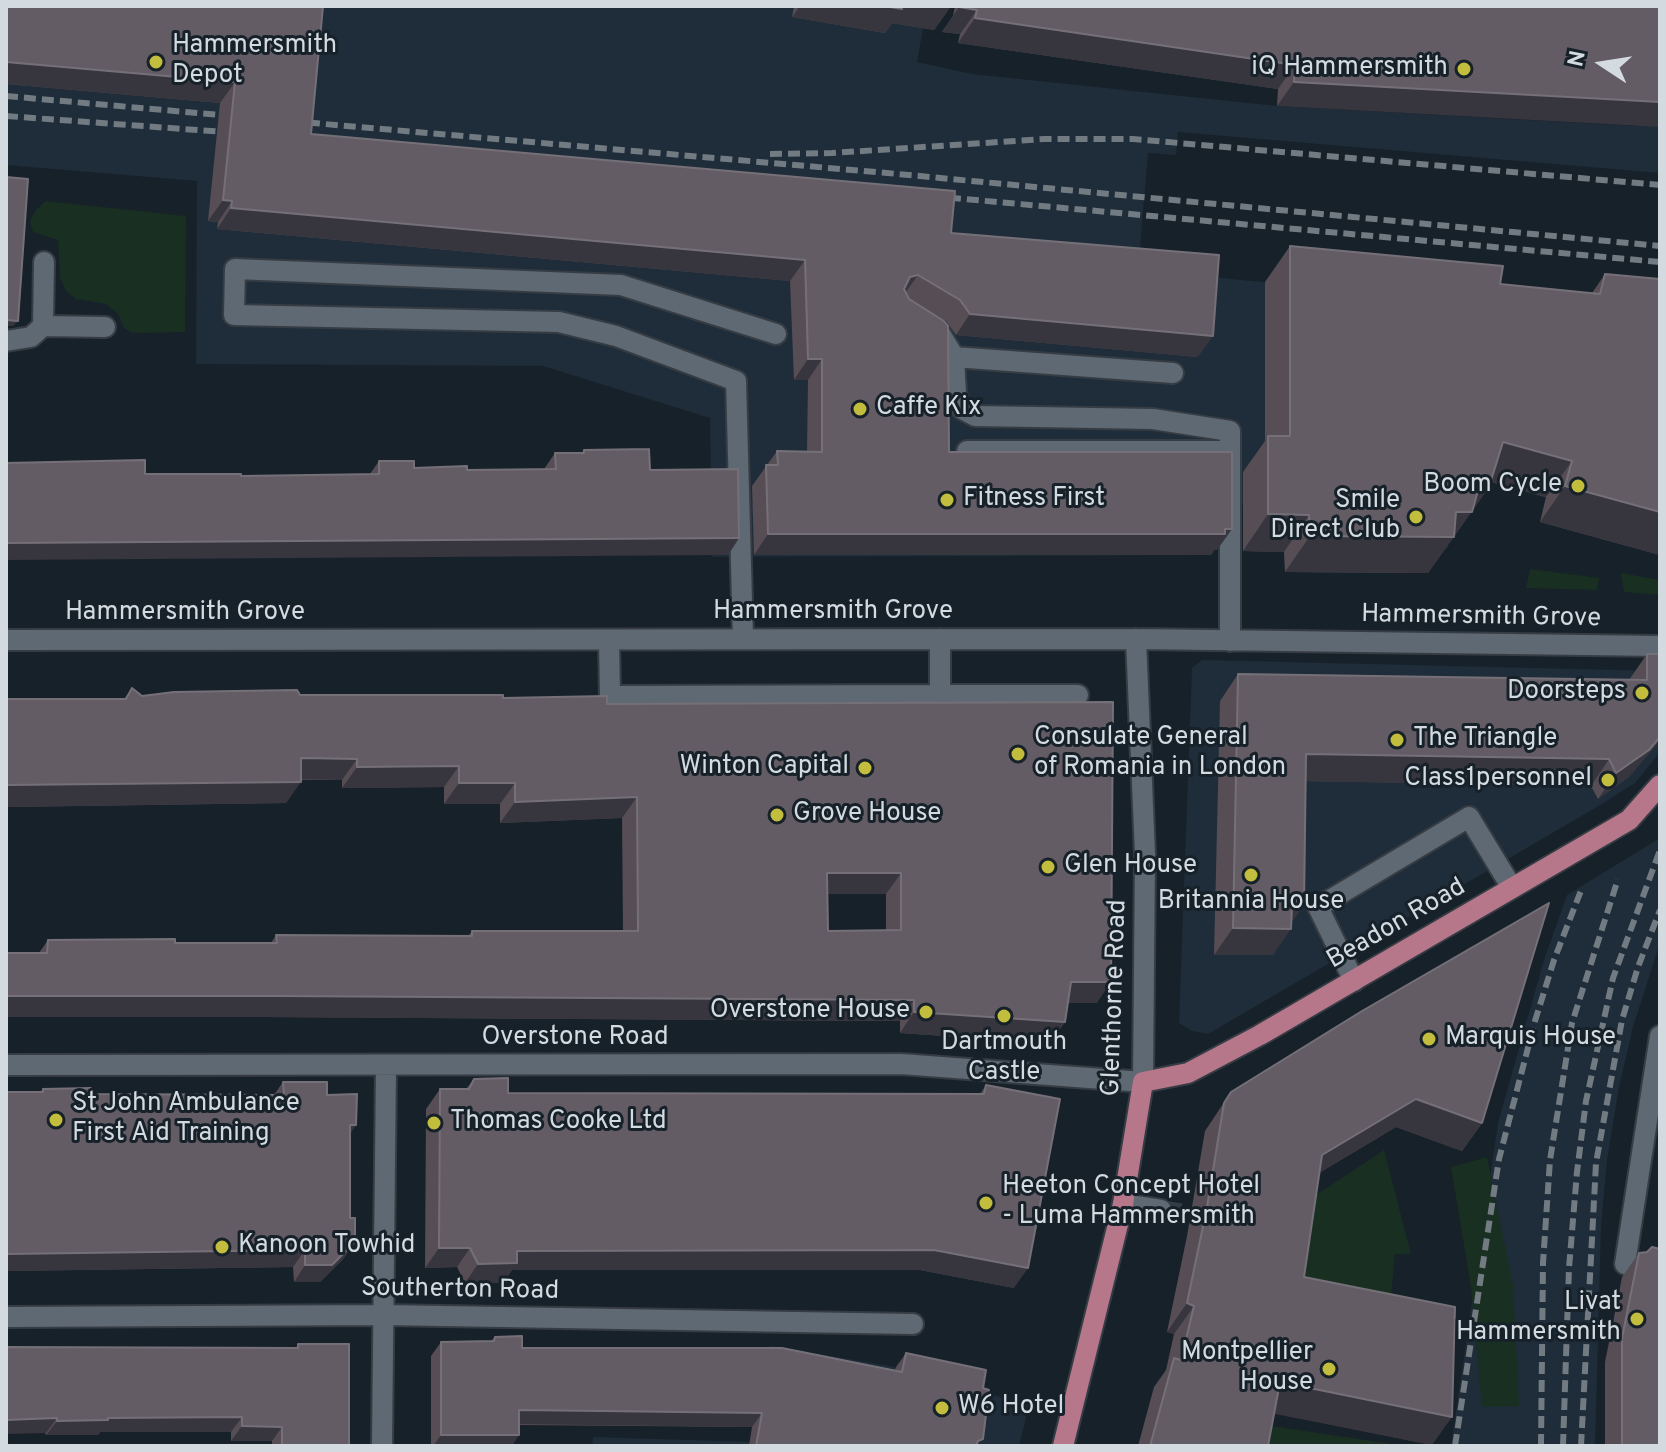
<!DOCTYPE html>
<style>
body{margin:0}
#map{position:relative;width:1666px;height:1452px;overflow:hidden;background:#17212a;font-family:Overpass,sans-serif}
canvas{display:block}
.frame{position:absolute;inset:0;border:8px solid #d3dae0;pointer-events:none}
.north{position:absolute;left:1562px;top:24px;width:80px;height:80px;-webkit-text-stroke:6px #17212a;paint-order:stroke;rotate:282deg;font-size:22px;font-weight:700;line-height:32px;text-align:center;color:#d3dae0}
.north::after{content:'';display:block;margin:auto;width:28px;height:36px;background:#d3dae0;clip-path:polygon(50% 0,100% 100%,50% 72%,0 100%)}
</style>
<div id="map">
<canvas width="1666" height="1452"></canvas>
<div class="frame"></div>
<div class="north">N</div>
</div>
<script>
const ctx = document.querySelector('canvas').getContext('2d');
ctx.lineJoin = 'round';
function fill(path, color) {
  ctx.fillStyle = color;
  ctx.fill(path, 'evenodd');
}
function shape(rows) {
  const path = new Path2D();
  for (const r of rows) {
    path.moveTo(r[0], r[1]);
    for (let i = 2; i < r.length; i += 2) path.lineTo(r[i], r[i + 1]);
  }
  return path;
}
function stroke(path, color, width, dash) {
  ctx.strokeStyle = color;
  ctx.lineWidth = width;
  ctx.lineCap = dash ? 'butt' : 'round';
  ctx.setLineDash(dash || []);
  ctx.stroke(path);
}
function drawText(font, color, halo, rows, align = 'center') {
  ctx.font = font + ' Overpass,sans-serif';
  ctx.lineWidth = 6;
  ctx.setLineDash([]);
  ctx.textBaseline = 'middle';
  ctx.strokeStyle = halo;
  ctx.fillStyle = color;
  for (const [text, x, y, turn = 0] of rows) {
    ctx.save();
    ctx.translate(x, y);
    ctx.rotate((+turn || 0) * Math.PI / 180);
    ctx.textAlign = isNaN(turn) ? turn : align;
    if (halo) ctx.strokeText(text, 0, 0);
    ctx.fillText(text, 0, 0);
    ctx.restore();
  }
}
fill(shape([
 [311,6,927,6,917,62,972,74,1277,106,1635,126,1660,123,1660,173,1178,132,1176,155,1148,153,1138,270,1478,303,1660,555,1540,522,1546,498,1529,493,1535,471,1483,460,1453,524,1447,549,1430,549,1428,573,1285,572,1284,552,1265,551,1264,504,1211,506,1211,555,712,557,710,418,543,366,196,364,197,181,6,165,6,84],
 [1202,660,1660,671,1660,752,1635,783,1602,804,1208,1034,1192,1031,1179,1023,1192,668],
 [1660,838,1660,943,1633,1027,1619,1087,1607,1160,1601,1227,1595,1446,1451,1446,1498,1123,1543,963,1567,895],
 [771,1346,890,1366,1029,1405,1019,1446,592,1446,593,1437,754,1442,774,1356]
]), '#1e2d39');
fill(shape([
 [46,201,186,216,185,332,133,333,124,328,118,314,106,304,76,299,66,291,60,278,58,240,33,232,30,221,36,210],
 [1530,569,1599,578,1597,590,1526,588],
 [1621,573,1660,580,1660,595,1624,592],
 [1384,1150,1411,1254,1395,1254,1389,1319,1287,1295,1307,1201],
 [1487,1157,1513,1286,1519,1406,1482,1407,1471,1287,1451,1167],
 [1271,1426,1406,1446,1266,1446]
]), '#182f21');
stroke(shape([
 [1161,1210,1191,1215]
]), '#333d45', 20, [20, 10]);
const minor = shape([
 [43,326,105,327],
 [931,327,939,332,954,357,956,394,962,409,975,416,1153,419,1230,431,1230,641],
 [6,341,31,337,43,326,44,262],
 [954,357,1173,373],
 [967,451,1230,451],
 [743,639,736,381,616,336,559,322,234,315,235,269,621,285,776,334],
 [6,640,1136,639,1660,646],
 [609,640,610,696,940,695,940,639],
 [940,695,1078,695],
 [1354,981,1318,907,1469,817,1512,888],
 [6,1065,901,1064,1143,1082,1145,854,1136,639],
 [1123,1204,1161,1210],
 [1625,1264,1660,1036],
 [6,1317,384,1315,913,1324],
 [382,1446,386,1065]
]);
const major = shape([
 [1063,1446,1123,1204,1143,1082,1188,1073,1260,1035,1629,820,1660,785]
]);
stroke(minor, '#363c43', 24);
stroke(major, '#363c43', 24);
stroke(minor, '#5e6974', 20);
stroke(major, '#b7778b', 20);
stroke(shape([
 [6,96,242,117],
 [6,116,238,133],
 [290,121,898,174,1660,246],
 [770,154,832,153,1045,139,1133,139,1660,185],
 [931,196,1660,262],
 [1455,1446,1499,1159,1535,1021,1554,960,1582,888],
 [1541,1446,1543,1263,1550,1160,1572,1023,1618,879],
 [1563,1446,1569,1268,1577,1172,1586,1101,1613,978,1660,850],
 [1581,1446,1596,1163,1622,1020,1638,967,1660,910]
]), '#727a82', 6, [12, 6]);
fill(shape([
 [6,6,323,6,311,134,951,233,1198,357,956,335,946,321,930,312,949,452,1217,550,1214,550,1211,555,754,555,752,486,777,451,807,452,808,380,794,380,790,281,217,229,218,222,208,221,220,103,6,84],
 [794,6,951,6,934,30,892,23,885,33,792,17],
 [955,6,1660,6,1277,106,1278,89,958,43,960,34,942,32,953,16],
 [1290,246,1500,284,1592,293,1605,274,1660,555,1540,522,1546,497,1491,482,1489,487,1428,573,1285,572,1284,552,1243,551,1243,472,1265,441,1265,282],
 [584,450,650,470,739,538,728,555,145,474,241,476,370,474,379,461,414,468,467,470,544,469,555,453,581,453],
 [1647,654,1660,654,1630,776,1598,799,1591,786,1306,781,1291,923,1273,955,1214,955,1220,701,1238,674,1629,680],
 [132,688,142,696,300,695,503,698,607,704,1113,702,1097,1003,1068,1003,1065,1022,1050,1043,900,1033,900,1021,262,1017,6,1017,6,953,39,953,48,940,175,943,271,943,276,935,468,936,472,931,623,931,622,818,500,823,500,804,444,804,444,787,342,788,342,780,301,780,286,803,6,807,6,699,124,699],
 [827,894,886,894,886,931,828,931],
 [474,1079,508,1093,980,1094,986,1085,1014,1288,920,1270,512,1270,503,1283,465,1283,457,1267,425,1268,426,1109,440,1089,466,1089],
 [283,1082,327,1095,350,1134,350,1218,355,1242,343,1259,320,1282,294,1282,293,1267,6,1271,6,1092,40,1092,43,1089,91,1094,274,1095],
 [1231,1092,1482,1123,1462,1151,1396,1127,1319,1173,1304,1277,1432,1445,1274,1413,1268,1446,1138,1446,1154,1387,1166,1370,1174,1334,1167,1332,1187,1236,1205,1131],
 [1639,1253,1660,1446,1605,1446,1605,1362,1622,1277],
 [495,1337,522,1348,895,1370,896,1367,906,1353,983,1388,978,1446,749,1446,752,1427,519,1425,512,1446,431,1446,431,1356,441,1342,491,1341],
 [298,1344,349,1446,272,1446,272,1441,231,1441,231,1432,100,1432,98,1435,46,1435,6,1347,296,1348]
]), '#564d55');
fill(shape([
 [800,6,951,6,934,30,892,23,885,33,792,17],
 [959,7,977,10,960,34,942,32],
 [975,18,1295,65,1278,89,958,43],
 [6,62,235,82,220,103,6,84],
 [1294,82,1660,102,1660,127,1277,106],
 [223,200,232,201,218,222,208,221],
 [231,208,805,260,790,281,217,229],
 [918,275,903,296,895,298,910,277],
 [970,314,1213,336,1198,357,956,335],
 [6,320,18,321,13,326,6,326],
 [808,359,822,359,808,380,794,380],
 [1503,442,1572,461,1546,497,1477,478],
 [1565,486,1660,512,1660,555,1540,522],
 [1479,487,1489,487,1428,573,1285,572,1310,536,1456,512],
 [1268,514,1309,515,1284,552,1243,551],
 [1232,529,1217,550,1214,550,1211,555,754,555,768,534],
 [739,538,728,555,6,560,6,543],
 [1660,737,1660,741,1630,776,1598,799,1616,773],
 [1306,754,1609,759,1591,786,1288,781],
 [301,758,357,759,342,780,286,779],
 [459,766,444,787,342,788,357,767],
 [301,782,286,803,6,807,6,785],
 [459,783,515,783,500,804,444,804],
 [637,797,622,818,500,823,515,802],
 [827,873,901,873,886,894,812,894],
 [1292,905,1304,905,1287,929,1291,929,1273,955,1214,955,1233,928],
 [1071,982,1111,982,1097,1003,1056,1003],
 [6,996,277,996,914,1000,900,1021,262,1017,6,1017],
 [914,1012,1065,1022,1050,1043,900,1033],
 [1416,1099,1482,1123,1462,1151,1396,1127,1302,1183,1322,1155],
 [350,1125,356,1125,345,1142],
 [355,1242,343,1259,320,1282,294,1282,305,1265],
 [439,1248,470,1248,457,1267,425,1268],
 [305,1250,293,1267,6,1271,6,1254],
 [934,1250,1028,1268,1014,1288,920,1270,512,1270,503,1283,465,1283,478,1264,517,1251],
 [1187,1303,1194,1306,1174,1334,1167,1332],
 [1280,1382,1452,1417,1432,1445,1260,1411],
 [519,1410,762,1413,752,1427,509,1424],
 [242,1417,231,1432,100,1432,98,1435,46,1435,57,1421,108,1418],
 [57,1418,46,1433,6,1434,6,1420],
 [242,1426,282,1427,272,1441,231,1441],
 [441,1435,519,1435,512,1446,433,1446]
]), '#37353e');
const building = shape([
 [6,6,323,6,311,134,955,191,951,233,1219,255,1213,336,970,314,960,300,918,275,910,277,904,289,909,299,944,321,948,326,949,452,1232,452,1232,529,1225,529,1225,534,768,534,766,465,778,465,777,451,822,452,822,359,808,359,805,260,231,208,232,201,223,200,235,82,6,62,6,6],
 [884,6,902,6,902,9,884,6],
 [961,6,1660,6,1660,102,1294,82,1295,65,975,18,977,10,959,7,961,6],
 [6,177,28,179,18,321,6,320,6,177],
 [1290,246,1503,266,1500,284,1600,294,1605,274,1660,279,1660,512,1565,486,1572,461,1503,442,1489,487,1479,487,1472,512,1456,512,1454,537,1310,536,1309,515,1268,514,1268,436,1290,436,1290,246],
 [649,449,650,470,738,469,739,538,6,543,6,463,145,460,145,474,241,474,241,476,379,474,379,461,414,461,414,468,467,466,467,470,556,469,555,453,584,453,584,450,649,449],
 [1647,654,1660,654,1660,737,1649,750,1616,773,1609,759,1306,754,1304,905,1292,905,1291,929,1233,928,1238,674,1647,680,1647,654],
 [132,688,142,696,174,692,297,690,300,695,503,695,503,698,607,696,607,704,1113,702,1111,982,1071,982,1065,1022,914,1012,914,1000,277,996,6,996,6,953,47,953,48,940,175,939,175,943,277,943,276,935,472,936,472,931,638,931,637,797,515,802,515,783,459,783,459,766,357,767,357,759,301,758,301,782,6,785,6,699,126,699,132,688],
 [827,873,901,873,901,930,828,931,827,873],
 [1549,903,1482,1123,1416,1099,1322,1155,1304,1277,1455,1307,1452,1417,1280,1382,1268,1446,1150,1446,1174,1358,1181,1360,1194,1306,1187,1303,1207,1207,1224,1103,1231,1092,1362,1011,1549,903],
 [508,1078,508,1093,984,1094,986,1085,1060,1099,1028,1268,934,1250,517,1251,517,1263,478,1264,470,1248,439,1248,440,1089,469,1089,474,1079,508,1078],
 [283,1082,327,1082,327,1095,357,1094,356,1125,350,1125,350,1218,355,1218,355,1242,332,1265,305,1265,305,1250,6,1254,6,1092,43,1092,43,1089,91,1088,91,1094,284,1095,283,1082],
 [1652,1247,1660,1249,1660,1446,1622,1446,1622,1338,1639,1253,1647,1252,1652,1247],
 [522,1336,522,1348,782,1348,902,1372,906,1353,986,1370,983,1388,989,1390,983,1439,978,1441,976,1446,756,1446,762,1413,519,1410,519,1435,441,1435,441,1342,494,1341,495,1337,522,1336],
 [298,1344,349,1344,349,1446,282,1446,282,1427,242,1426,242,1417,108,1418,108,1420,57,1421,57,1418,6,1420,6,1347,298,1348,298,1344]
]);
fill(building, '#645c64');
stroke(building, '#757078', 2);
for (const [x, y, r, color] of [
 [156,62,8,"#c3bd3e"],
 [1464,69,8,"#c3bd3e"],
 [860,409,8,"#c3bd3e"],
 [1578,486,8,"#c3bd3e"],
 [947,500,8,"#c3bd3e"],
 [1416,517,8,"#c3bd3e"],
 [1642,693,8,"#c3bd3e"],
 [1397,740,8,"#c3bd3e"],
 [1018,754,8,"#c3bd3e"],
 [865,768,8,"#c3bd3e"],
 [1608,780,8,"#c3bd3e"],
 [777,815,8,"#c3bd3e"],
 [1048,867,8,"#c3bd3e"],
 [1251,875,8,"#c3bd3e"],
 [926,1012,8,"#c3bd3e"],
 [1004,1016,8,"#c3bd3e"],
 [1429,1039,8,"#c3bd3e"],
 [56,1120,8,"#c3bd3e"],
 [434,1123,8,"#c3bd3e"],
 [986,1203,8,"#c3bd3e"],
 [222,1247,8,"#c3bd3e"],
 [1637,1319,8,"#c3bd3e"],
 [1329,1369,8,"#c3bd3e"],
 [942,1408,8,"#c3bd3e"]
]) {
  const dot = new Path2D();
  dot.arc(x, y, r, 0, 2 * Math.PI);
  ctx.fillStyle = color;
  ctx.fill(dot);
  stroke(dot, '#17212a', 3);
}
drawText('26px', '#d3dae0', '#17212a', [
 ["Hammersmith",172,47],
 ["Depot",172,77],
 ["iQ Hammersmith",1448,69,"right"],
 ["Caffe Kix",876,409],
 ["Boom Cycle",1562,486,"right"],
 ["Fitness First",963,500],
 ["Smile",1400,502,"right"],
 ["Direct Club",1400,532,"right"],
 ["Doorsteps",1626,693,"right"],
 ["Consulate General",1034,739],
 ["of Romania in London",1034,769],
 ["The Triangle",1413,740],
 ["Winton Capital",849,768,"right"],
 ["Class1personnel",1592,780,"right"],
 ["Grove House",793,815],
 ["Glen House",1064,867],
 ["Britannia House",1251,903,"center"],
 ["Overstone House",910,1012,"right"],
 ["Marquis House",1445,1039],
 ["Dartmouth",1004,1044,"center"],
 ["Castle",1004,1074,"center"],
 ["St John Ambulance",72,1105],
 ["First Aid Training",72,1135],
 ["Thomas Cooke Ltd",450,1123],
 ["Heeton Concept Hotel",1002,1188],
 ["- Luma Hammersmith",1002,1218],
 ["Kanoon Towhid",238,1247],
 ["Livat",1621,1304,"right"],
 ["Hammersmith",1621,1334,"right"],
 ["Montpellier",1313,1354,"right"],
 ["House",1313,1384,"right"],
 ["W6 Hotel",958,1408]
], 'left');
drawText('26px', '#d3dae0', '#17212a', [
 ["Hammersmith Grove",833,613],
 ["Hammersmith Grove",185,614],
 ["Hammersmith Grove",1481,618,1],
 ["Beadon Road",1397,925,-30],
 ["Glenthorne Road",1116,998,-88],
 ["Overstone Road",575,1039],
 ["Southerton Road",460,1291,1]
]);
</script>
